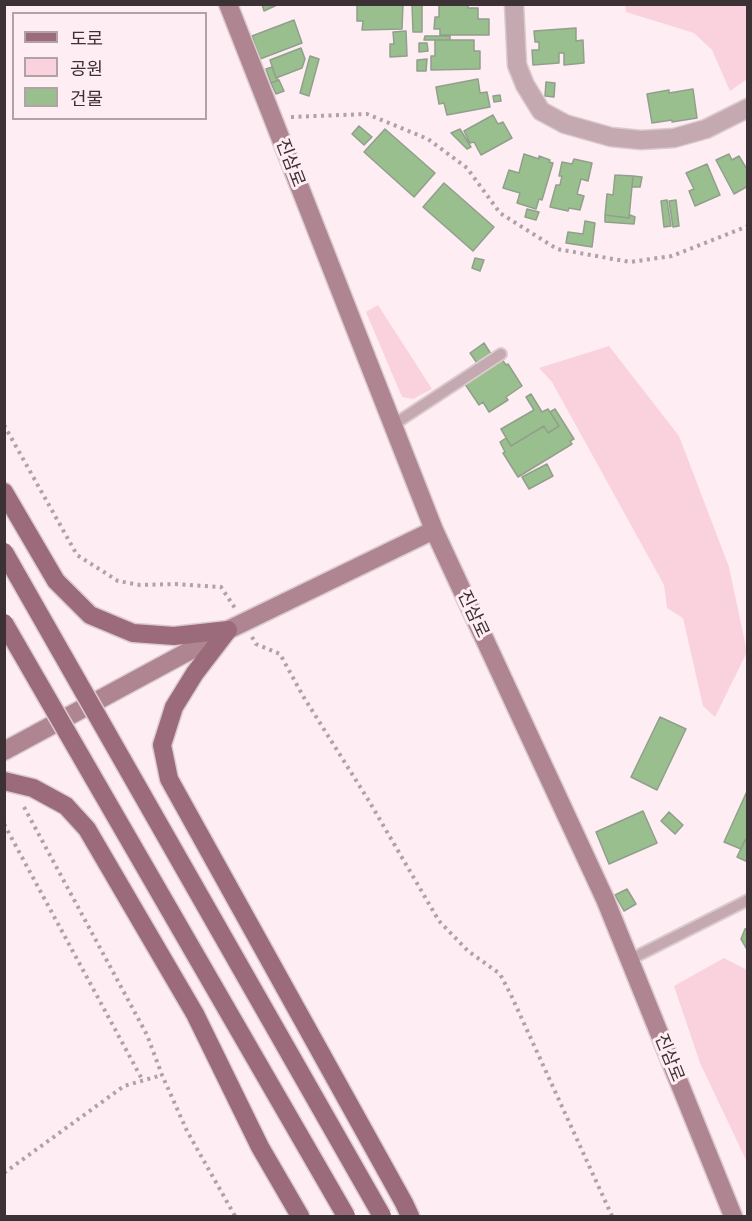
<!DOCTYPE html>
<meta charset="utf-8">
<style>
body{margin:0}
#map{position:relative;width:752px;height:1221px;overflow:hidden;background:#feedf2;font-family:Karla,"Noto Sans KR",sans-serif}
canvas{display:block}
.frame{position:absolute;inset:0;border:6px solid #3c3134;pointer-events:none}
.legend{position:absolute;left:12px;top:12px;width:195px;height:108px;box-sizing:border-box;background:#feedf2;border:2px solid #b0a2a6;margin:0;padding:8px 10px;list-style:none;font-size:18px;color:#3c3134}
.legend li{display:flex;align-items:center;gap:12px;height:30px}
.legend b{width:30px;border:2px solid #b0a2a6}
</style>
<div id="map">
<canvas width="752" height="1221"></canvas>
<div class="frame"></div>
<ul class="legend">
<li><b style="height:8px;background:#9c6b7b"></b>도로</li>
<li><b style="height:16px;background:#f9d2de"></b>공원</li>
<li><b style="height:16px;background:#99bf8e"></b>건물</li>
</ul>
</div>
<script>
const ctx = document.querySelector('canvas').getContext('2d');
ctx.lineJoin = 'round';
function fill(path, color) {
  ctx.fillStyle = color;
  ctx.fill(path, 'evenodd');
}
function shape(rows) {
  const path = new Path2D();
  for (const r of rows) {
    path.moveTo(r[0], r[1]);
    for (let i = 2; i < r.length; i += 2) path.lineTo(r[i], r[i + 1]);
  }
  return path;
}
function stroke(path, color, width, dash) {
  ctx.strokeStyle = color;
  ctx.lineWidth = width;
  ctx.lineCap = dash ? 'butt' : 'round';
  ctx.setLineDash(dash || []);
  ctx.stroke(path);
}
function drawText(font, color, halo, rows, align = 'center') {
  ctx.font = font + ' Karla,"Noto Sans KR",sans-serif';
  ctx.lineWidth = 6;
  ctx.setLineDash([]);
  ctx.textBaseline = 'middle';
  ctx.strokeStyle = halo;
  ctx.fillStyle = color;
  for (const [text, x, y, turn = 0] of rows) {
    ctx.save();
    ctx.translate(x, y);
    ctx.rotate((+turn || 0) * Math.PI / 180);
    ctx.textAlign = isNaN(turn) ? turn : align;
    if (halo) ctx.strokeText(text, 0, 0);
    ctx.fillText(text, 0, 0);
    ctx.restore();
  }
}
fill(shape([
 [625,5,747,5,747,79,730,91,712,50,694,33,626,12],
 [378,305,432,389,413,399,402,397,366,312],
 [609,346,679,436,729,567,747,652,715,717,703,706,683,618,667,608,664,585,552,382,539,368],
 [724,958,747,970,747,1162,700,1063,674,986]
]), '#f9d2de');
const building = shape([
 [262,4,279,4,264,11,262,4],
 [357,4,403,4,402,29,362,30,363,21,357,21,357,4],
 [412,4,422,4,422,32,413,32,412,4],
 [439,4,468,4,468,8,478,8,478,19,489,19,489,35,440,35,440,29,434,29,435,17,439,17,439,4],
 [294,20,302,43,260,59,252,36,294,20],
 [576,28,576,41,583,40,584,63,564,65,564,53,559,53,559,63,533,65,532,50,539,50,539,42,535,42,534,31,576,28],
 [406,31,407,56,390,57,390,44,394,44,393,32,406,31],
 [425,36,450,36,450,40,424,40,425,36],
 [435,40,474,40,474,51,480,51,480,69,431,70,431,56,435,56,435,40],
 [419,43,427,43,428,51,419,52,419,43],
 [301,48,305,59,302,68,276,78,270,60,301,48],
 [310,56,319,59,309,96,300,93,310,56],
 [427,59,426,71,417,71,417,60,427,59],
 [272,67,276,78,279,80,271,83,266,69,272,67],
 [478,79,480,93,487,92,490,107,447,115,444,103,439,104,436,87,478,79],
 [279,80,284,91,276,94,271,83,279,80],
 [546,82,555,83,554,97,545,96,546,82],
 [693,89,697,118,672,122,672,120,652,123,647,94,669,90,669,93,693,89],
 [500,95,501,101,494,102,493,96,500,95],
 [493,115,498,124,503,122,512,138,481,155,474,142,470,143,464,131,493,115],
 [359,126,372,137,364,145,352,134,359,126],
 [385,129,435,173,414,197,364,152,385,129],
 [460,129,471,147,467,149,451,133,460,129],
 [524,154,539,159,539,156,550,160,549,162,553,163,542,200,539,199,536,209,517,203,520,193,503,188,509,170,519,173,524,154],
 [729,154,732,160,739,156,748,171,748,186,734,194,716,160,729,154],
 [574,159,592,163,588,181,581,179,577,194,584,196,580,210,569,208,568,211,550,207,556,185,560,185,562,176,559,176,562,162,572,164,574,159],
 [707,164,720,195,695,206,689,191,694,189,686,173,707,164],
 [615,175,633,176,629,218,605,215,607,194,613,195,615,175],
 [633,176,642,177,640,187,632,187,633,176],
 [444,183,494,227,473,251,423,207,444,183],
 [667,200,671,226,664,227,661,201,667,200],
 [676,200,679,226,673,227,669,201,676,200],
 [527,209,539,212,536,220,525,217,527,209],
 [605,215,629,218,630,215,635,217,634,224,605,222,605,215],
 [585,221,595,223,592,247,566,243,568,232,583,234,585,221],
 [475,258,484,260,480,271,472,268,475,258],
 [484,343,491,354,477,363,470,353,484,343],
 [501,358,506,365,508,364,522,386,506,397,508,400,489,412,483,402,479,405,463,381,501,358],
 [531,394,542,412,548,409,559,426,548,433,544,426,511,446,501,429,534,410,526,397,531,394],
 [555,409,574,439,570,441,572,444,518,477,503,453,505,452,500,442,506,438,511,446,544,426,548,433,559,426,550,412,555,409],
 [547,464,553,476,529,489,522,477,547,464],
 [660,717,686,729,657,790,631,777,660,717],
 [748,789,748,835,741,849,724,842,748,789],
 [643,811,657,843,609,864,596,832,643,811],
 [669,812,683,825,675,834,661,821,669,812],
 [745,840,748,841,748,862,737,857,745,840],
 [627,889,636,904,624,911,615,895,627,889],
 [748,928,748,951,741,939,745,929,748,928]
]);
fill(building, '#99bf8e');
stroke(building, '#919f8c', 1.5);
const lane = shape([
 [393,425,501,354],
 [629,960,748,900]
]);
const street = shape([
 [514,4,517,65,525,85,541,111,565,124,611,137,641,140,674,138,706,129,748,108]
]);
const secondary = shape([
 [228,4,434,530,605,899,733,1216],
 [4,751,228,630,434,530]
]);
const primary = shape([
 [4,492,56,581,90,615,133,633,174,636,228,630],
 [228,630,195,673,174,707,162,745,169,779,404,1203,410,1216],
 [4,781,33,788,66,806,87,829,195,1014,260,1147,300,1216]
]);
stroke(lane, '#dbcbd0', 14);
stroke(street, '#dbcbd0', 21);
stroke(secondary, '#dbcbd0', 21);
stroke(primary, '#dbcbd0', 21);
stroke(shape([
 [291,117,367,114,428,139,467,168,500,213,557,249,630,262,672,256,748,226],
 [4,425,77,555,118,581,140,585,175,584,221,587,235,608],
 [252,637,256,644,280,654,303,696,369,801,439,921,468,951,500,974,511,995,612,1216],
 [24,807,147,1035,162,1075,187,1131,235,1216],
 [4,824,143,1081],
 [4,1173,124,1086,162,1075]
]), '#b0a2a6', 4, [3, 4.5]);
stroke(lane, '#c5a9b1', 10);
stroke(street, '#c5a9b1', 18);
stroke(secondary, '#ae8591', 18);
stroke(primary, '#9c6b7b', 18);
const primaryBridge = shape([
 [4,552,382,1216],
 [4,623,346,1216]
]);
stroke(primaryBridge, '#dbcbd0', 21, []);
stroke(primaryBridge, '#9c6b7b', 18);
drawText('18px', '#3c3134', '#feedf2', [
 ["진삼로",290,163,69],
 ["진삼로",473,614,65],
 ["진삼로",669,1058,68]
]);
</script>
